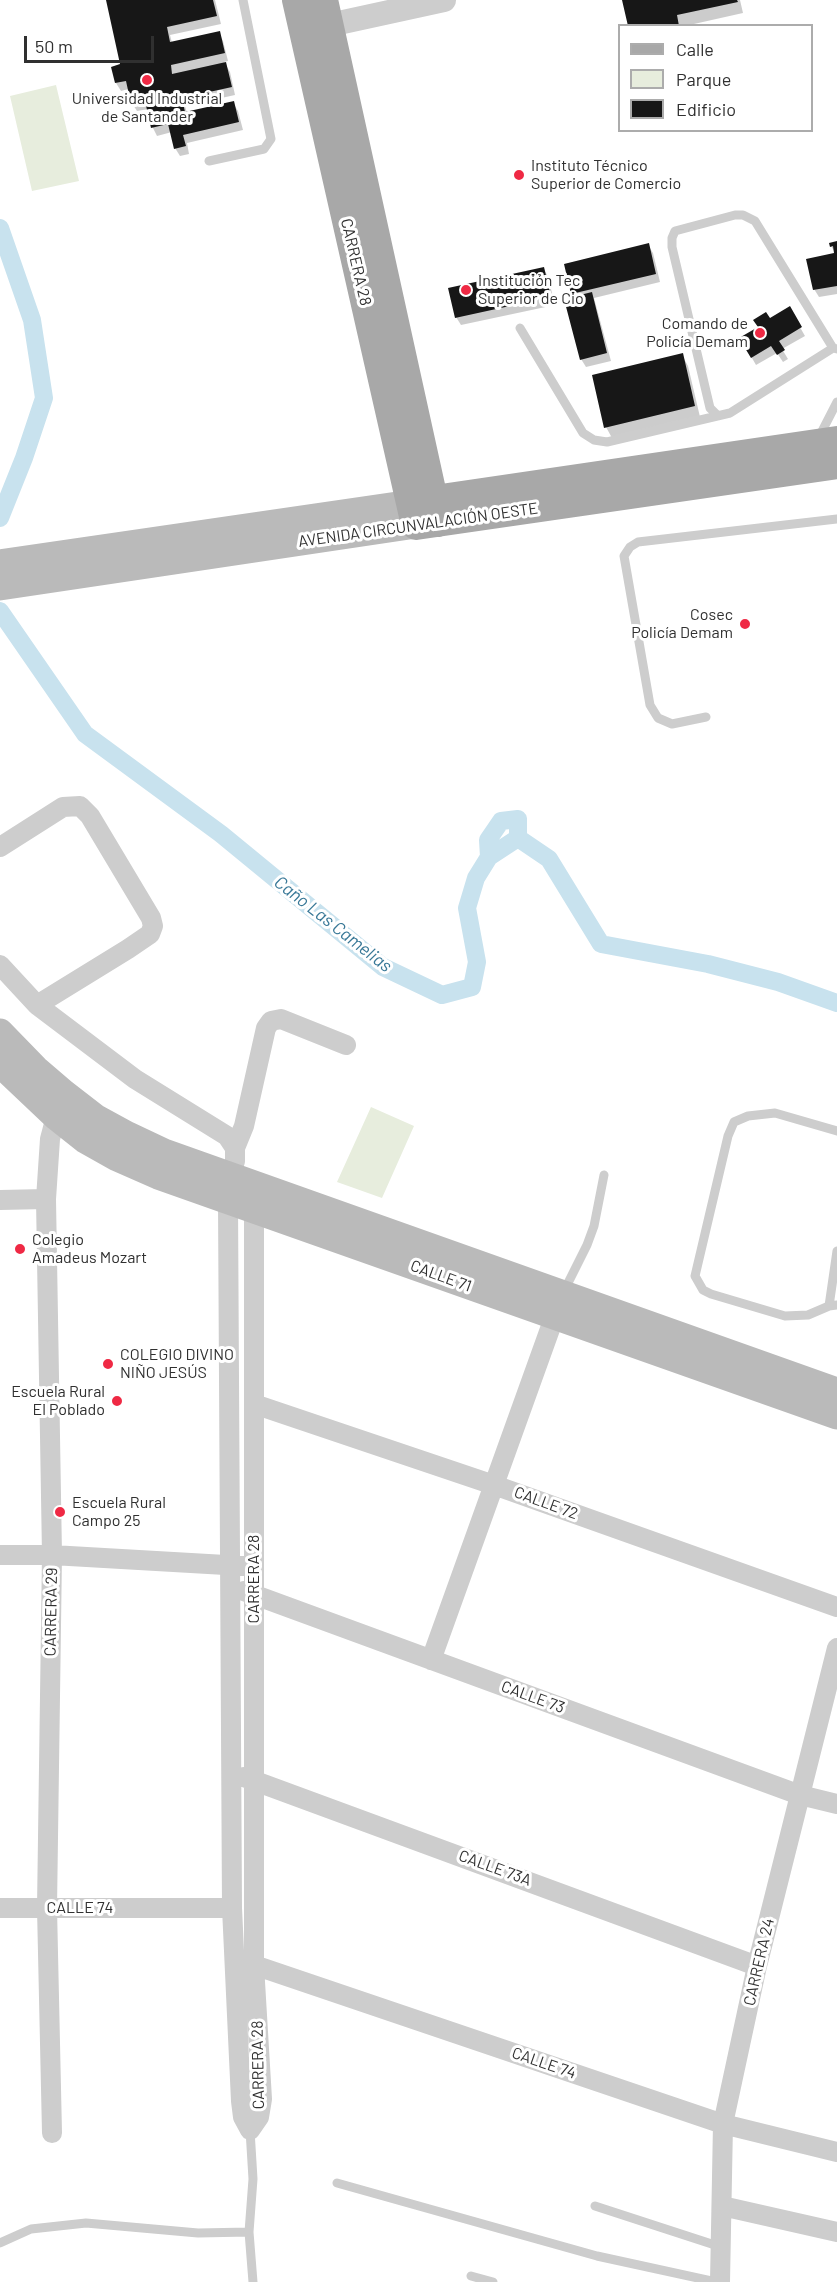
<!DOCTYPE html>
<meta charset="utf-8">
<style>
body{margin:0}
#map{position:relative;width:837px;height:2282px;overflow:hidden;background:#fff;font-family:Barlow,sans-serif}
canvas{display:block}
.legend{position:absolute;left:618px;top:24px;width:195px;height:108px;box-sizing:border-box;background:#fff;border:2px solid #acacac;margin:0;padding:8px 10px;list-style:none;font-size:18px;color:#303030}
.legend li{display:flex;align-items:center;gap:12px;height:30px}
.legend b{width:30px;border:2px solid #acacac}
.scale{position:absolute;left:24px;top:36px;width:130px;height:27px;box-sizing:border-box;border:3px solid #303030;border-top:0;padding-left:8px;font-size:18px;line-height:21px;white-space:nowrap;color:#303030;-webkit-text-stroke:4px #fff;paint-order:stroke}
</style>
<div id="map">
<canvas width="837" height="2282"></canvas>
<ul class="legend">
<li><b style="height:8px;background:#a8a8a8"></b>Calle</li>
<li><b style="height:16px;background:#e7eddd"></b>Parque</li>
<li><b style="height:16px;background:#171717"></b>Edificio</li>
</ul>
<div class="scale">50 m</div>
</div>
<script>
const ctx = document.querySelector('canvas').getContext('2d');
ctx.lineJoin = 'round';
function fill(path, color) {
  ctx.fillStyle = color;
  ctx.fill(path, 'evenodd');
}
function shape(rows) {
  const path = new Path2D();
  for (const r of rows) {
    path.moveTo(r[0], r[1]);
    for (let i = 2; i < r.length; i += 2) path.lineTo(r[i], r[i + 1]);
  }
  return path;
}
function stroke(path, color, width, dash) {
  ctx.strokeStyle = color;
  ctx.lineWidth = width;
  ctx.lineCap = dash ? 'butt' : 'round';
  ctx.setLineDash(dash || []);
  ctx.stroke(path);
}
function drawText(font, color, halo, rows, align = 'center') {
  ctx.font = font + ' Barlow,sans-serif';
  ctx.lineWidth = 6;
  ctx.setLineDash([]);
  ctx.textBaseline = 'middle';
  ctx.strokeStyle = halo;
  ctx.fillStyle = color;
  for (const [text, x, y, turn = 0] of rows) {
    ctx.save();
    ctx.translate(x, y);
    ctx.rotate((+turn || 0) * Math.PI / 180);
    ctx.textAlign = isNaN(turn) ? turn : align;
    if (halo) ctx.strokeText(text, 0, 0);
    ctx.fillText(text, 0, 0);
    ctx.restore();
  }
}
fill(shape([
 [56,85,79,181,32,191,10,96],
 [371,1107,414,1126,382,1198,337,1182]
]), '#e7eddd');
fill(shape([
 [107,0,215,0,221,24,170,35,172,43,219,33,223,41,228,61,224,62,230,72,235,95,185,106,187,113,233,103,238,111,243,130,187,143,189,154,180,156,175,148,172,132,157,136,153,128,149,109,137,111,132,103,129,89,121,91,116,83,122,65],
 [624,0,740,0,743,13,685,26,629,26],
 [837,243,837,294,819,297,814,289,836,254,831,246],
 [648,245,653,253,660,282,594,298,611,361,586,367,581,359,575,298,572,294],
 [544,269,548,277,555,305,461,325,456,317],
 [789,308,805,336,782,349,788,359,783,362,777,353,756,365,741,339],
 [682,355,688,366,700,417,612,438,606,427]
]), '#0003');
stroke(shape([
 [0,228,32,320,44,398,24,458,0,518],
 [0,611,85,734,221,834,383,967,442,995,472,987,477,962,467,908,476,878,489,857,518,838,549,859,601,944,708,964,778,982,837,1003],
 [489,857,488,840,501,821,518,819,518,838]
]), '#c8e2ee', 18);
fill(shape([
 [106,0,213,0,217,16,167,27,170,42,220,31,225,53,171,65,172,74,226,62,232,87,182,98,185,112,234,101,239,122,183,135,186,146,174,149,168,124,151,128,145,101,131,104,126,81,115,83,111,67,120,64],
 [622,0,737,0,738,2,677,15,679,26,628,26],
 [837,241,837,286,813,290,806,259,834,253,833,246,830,247,829,243],
 [649,243,656,274,571,294,564,264],
 [544,267,551,297,455,318,448,288],
 [592,292,607,353,580,360,564,299],
 [790,306,802,327,779,341,785,350,777,355,771,346,751,358,739,338,758,327,753,320,766,312,770,318],
 [683,353,695,406,604,428,592,375]
]), '#171717');
stroke(shape([
 [209,161,264,149,271,139,243,0],
 [520,328,583,433,594,440,607,442,730,413,833,348,837,349],
 [718,416,710,408,672,247,672,238,675,231,735,215,743,215,755,221,833,348],
 [819,437,837,402],
 [706,717,672,724,658,718,650,705,624,556,630,547,638,542,837,519],
 [837,1131,775,1113,748,1116,734,1122,728,1136,695,1276,703,1290,711,1294,785,1316,808,1315,829,1306,837,1305],
 [564,1291,587,1245,594,1226,604,1175],
 [829,1306,837,1251],
 [337,2183,597,2256,716,2282],
 [595,2206,721,2247],
 [249,2232,253,2282],
 [0,2243,31,2229,86,2223,198,2233,249,2232,253,2179,250,2130],
 [471,2276,493,2282]
]), '#cdcdcd', 9);
stroke(shape([
 [0,847,63,807,80,806,90,816,151,918,153,926,150,934,128,949,37,1005],
 [0,965,37,1005,135,1079,227,1136,235,1148,235,1161,230,1177,228,1202,232,1908,241,2101,243,2117,250,2130,259,2117,262,2099,254,1965,254,1200],
 [235,1148,244,1126,266,1028,271,1021,281,1019,346,1045],
 [0,1200,46,1199],
 [254,1404,494,1485,837,1607],
 [0,1555,52,1555,243,1566],
 [244,1591,800,1795,837,1804],
 [431,1660,559,1304],
 [244,1777,757,1966],
 [0,1908,232,1908],
 [254,1965,723,2124,837,2152],
 [52,2133,47,1908,52,1555,46,1199,50,1139,59,1105],
 [722,2206,837,2232],
 [720,2282,723,2124,757,1966,837,1648]
]), '#cdcdcd', 20);
stroke(shape([
 [311,29,444,0]
]), '#cdcdcd', 24);
stroke(shape([
 [0,563,411,503],
 [0,587,416,525],
 [0,1032,36,1069,64,1093,95,1117,128,1135,164,1152,837,1391],
 [0,1064,56,1117,85,1140,117,1158,158,1176,837,1416]
]), '#bababa', 27);
stroke(shape([
 [297,0,416,525,837,464],
 [323,0,438,522],
 [414,503,837,441]
]), '#a8a8a8', 30);
for (const [x, y, r, color] of [
 [147,80,6,"#ef2944"],
 [519,175,6,"#ef2944"],
 [466,290,6,"#ef2944"],
 [760,333,6,"#ef2944"],
 [745,624,6,"#ef2944"],
 [20,1249,6,"#ef2944"],
 [108,1364,6,"#ef2944"],
 [117,1401,6,"#ef2944"],
 [60,1512,6,"#ef2944"]
]) {
  const dot = new Path2D();
  dot.arc(x, y, r, 0, 2 * Math.PI);
  ctx.fillStyle = color;
  ctx.fill(dot);
  stroke(dot, '#fff', 2);
}
drawText('16px', '#303030', '#fff', [
 ["Universidad Industrial",147,99,"center"],
 ["de Santander",147,117,"center"],
 ["Instituto Técnico",531,166],
 ["Superior de Comercio",531,184],
 ["Institución Tec",478,281],
 ["Superior de Cio",478,299],
 ["Comando de",748,324,"right"],
 ["Policía Demam",748,342,"right"],
 ["Cosec",733,615,"right"],
 ["Policía Demam",733,633,"right"],
 ["Colegio",32,1240],
 ["Amadeus Mozart",32,1258],
 ["COLEGIO DIVINO",120,1355],
 ["NIÑO JESÚS",120,1373],
 ["Escuela Rural",105,1392,"right"],
 ["El Poblado",105,1410,"right"],
 ["Escuela Rural",72,1503],
 ["Campo 25",72,1521]
], 'left');
drawText('16px', '#303030', '#fff', [
 ["CARRERA 28",356,262,77],
 ["AVENIDA CIRCUNVALACIÓN OESTE",418,525,-8],
 ["CALLE 71",441,1276,20],
 ["CALLE 72",546,1503,20],
 ["CARRERA 28",254,1579,-90],
 ["CARRERA 29",51,1612,-89],
 ["CALLE 73",533,1697,20],
 ["CALLE 73A",495,1868,20],
 ["CALLE 74",80,1908],
 ["CARRERA 24",759,1962,-77],
 ["CALLE 74",544,2063,19],
 ["CARRERA 28",258,2065,-91]
]);
drawText('italic 18px', '#387897', '#fff', [
 ["Caño Las Camelias",333,924,38]
]);
</script>
